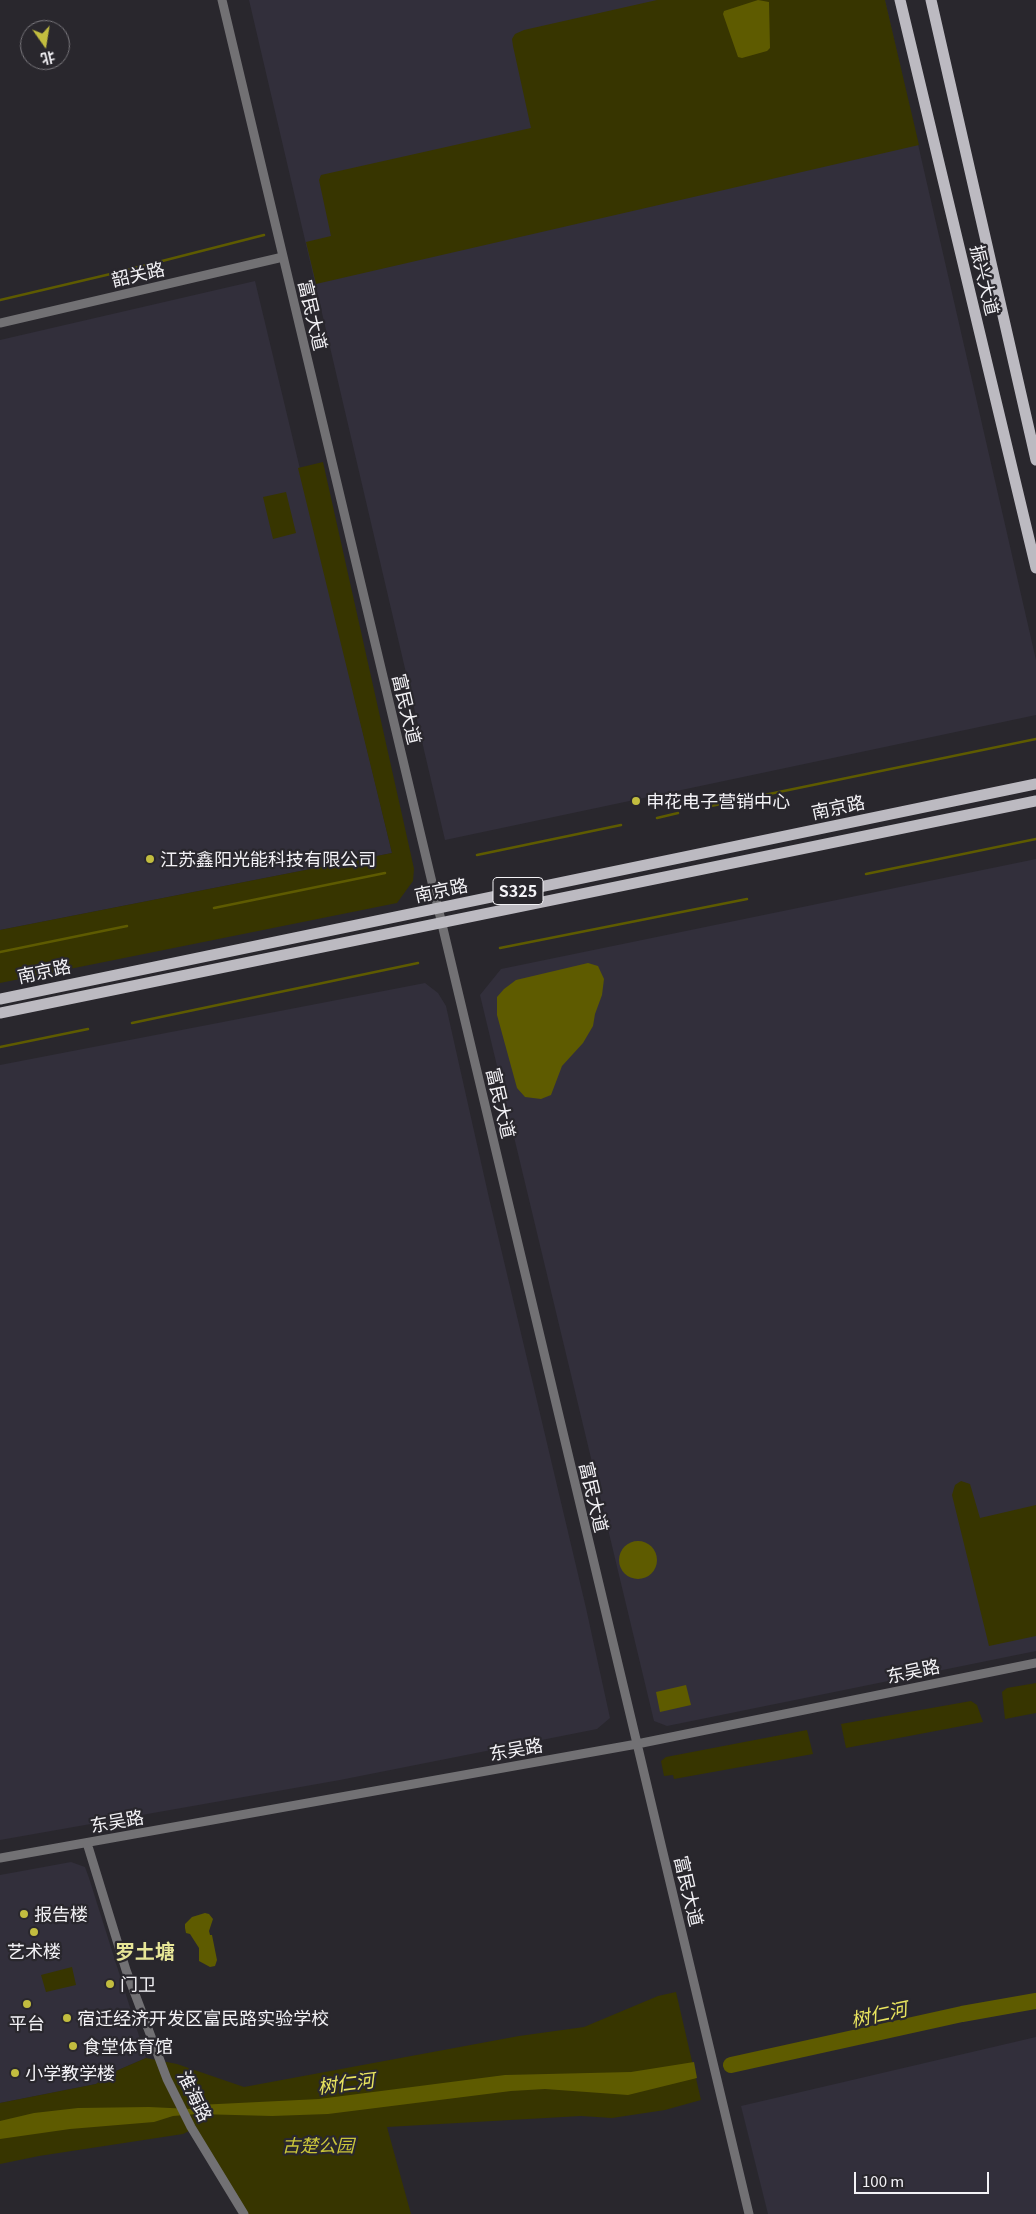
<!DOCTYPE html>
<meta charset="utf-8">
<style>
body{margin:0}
#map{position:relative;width:1036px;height:2214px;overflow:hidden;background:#29272d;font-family:Georgia,"Noto Sans SC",serif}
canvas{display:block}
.north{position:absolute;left:20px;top:20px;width:50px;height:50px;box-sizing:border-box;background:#29272d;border:1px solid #7a787d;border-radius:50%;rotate:167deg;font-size:14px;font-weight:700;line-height:20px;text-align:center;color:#f3f2f6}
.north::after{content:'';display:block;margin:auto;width:18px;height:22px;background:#c2bd3f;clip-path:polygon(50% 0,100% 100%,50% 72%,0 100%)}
.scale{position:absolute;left:854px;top:2172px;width:135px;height:22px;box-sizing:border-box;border:2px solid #f3f2f6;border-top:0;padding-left:6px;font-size:15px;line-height:18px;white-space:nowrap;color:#f3f2f6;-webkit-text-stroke:4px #29272d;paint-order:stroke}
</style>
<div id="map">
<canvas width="1036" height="2214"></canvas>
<div class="north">北</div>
<div class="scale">100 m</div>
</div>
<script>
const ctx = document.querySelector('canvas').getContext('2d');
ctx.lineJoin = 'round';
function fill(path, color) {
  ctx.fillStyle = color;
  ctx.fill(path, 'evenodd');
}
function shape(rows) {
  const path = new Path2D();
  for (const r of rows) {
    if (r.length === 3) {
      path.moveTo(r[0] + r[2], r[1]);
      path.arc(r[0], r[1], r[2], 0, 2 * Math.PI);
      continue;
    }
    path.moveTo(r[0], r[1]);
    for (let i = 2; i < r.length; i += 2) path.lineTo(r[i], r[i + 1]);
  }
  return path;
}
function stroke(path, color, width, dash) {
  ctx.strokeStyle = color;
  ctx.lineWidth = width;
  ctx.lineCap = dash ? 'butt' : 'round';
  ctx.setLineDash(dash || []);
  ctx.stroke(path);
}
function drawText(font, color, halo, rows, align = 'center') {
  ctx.font = font + ' Georgia,"Noto Sans SC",serif';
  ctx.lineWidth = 4.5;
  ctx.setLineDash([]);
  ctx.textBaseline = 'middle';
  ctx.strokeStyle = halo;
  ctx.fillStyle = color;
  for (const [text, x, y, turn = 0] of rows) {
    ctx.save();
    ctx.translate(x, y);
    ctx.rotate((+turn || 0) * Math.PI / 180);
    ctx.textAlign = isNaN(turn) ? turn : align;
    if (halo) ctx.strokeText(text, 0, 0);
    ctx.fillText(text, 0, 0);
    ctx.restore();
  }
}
fill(shape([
 [249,0,885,0,1036,660,1036,715,445,840],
 [255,281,392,853,0,930,0,340],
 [1036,859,1036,1651,667,1726,654,1721,480,995,501,969],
 [425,983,438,993,446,1006,489,1198,586,1608,610,1718,597,1729,340,1780,0,1840,0,1065],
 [71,1862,85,1867,89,1878,146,2058,109,2074,96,2084,0,2103,0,1875],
 [1036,2037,1036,2214,768,2214,741,2106]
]), '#322f3b');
fill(shape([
 [657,0,885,0,919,145,316,284,306,242,331,236,319,180,321,175,531,128,513,46,512,39,515,34,524,30],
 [323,462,411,855,414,869,413,881,397,903,0,983,0,930,392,853,298,468],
 [286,492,296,533,273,539,263,497],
 [961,1481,970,1484,980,1518,1036,1505,1036,1636,989,1646,952,1495,955,1485],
 [1036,1683,1036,1713,1005,1719,1002,1692,1007,1688],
 [971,1701,977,1705,983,1722,846,1748,841,1724],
 [807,1730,813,1754,674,1779,673,1775,664,1776,661,1761,666,1757],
 [72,1967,76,1985,46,1992,41,1975],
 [676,1992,701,2100,665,2110,612,2118,581,2116,387,2127,411,2214,246,2214,195,2128,183,2134,39,2156,0,2164,0,2103,96,2084,109,2074,146,2058,177,2064,244,2087,519,2036,584,2027,658,1996]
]), '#373500');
fill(shape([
 [758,0,769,2,770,48,767,51,742,58,738,57,723,14,724,11],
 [588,963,598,966,604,979,602,995,595,1014,593,1026,583,1043,562,1066,551,1095,541,1099,525,1097,517,1088,497,1015,497,997,504,989,516,980],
 [638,1560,19],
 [686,1685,691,1705,660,1712,656,1692],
 [205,1913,209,1914,213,1919,209,1931,210,1935,212,1935,217,1960,215,1966,210,1967,199,1961,199,1948,190,1934,186,1933,185,1928,185,1924,192,1917],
 [694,2062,697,2078,628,2095,545,2089,511,2091,328,2114,272,2116,197,2114,173,2116,154,2122,70,2129,0,2139,0,2121,34,2113,78,2108,149,2107,191,2109,198,2105,319,2099,505,2075,631,2072]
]), '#5e5b00');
stroke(shape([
 [0,300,119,272,264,235],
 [711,806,1036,739],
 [657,818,678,813],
 [477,855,621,825],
 [866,874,1036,839],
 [214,908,385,873],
 [500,948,747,899],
 [0,952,127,926],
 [132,1023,418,963],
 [0,1047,88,1029]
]), '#5e5b00', 2.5);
stroke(shape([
 [731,2065,962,2014,1036,2001]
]), '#5e5b00', 16);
stroke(shape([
 [222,0,749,2214],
 [0,323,283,257],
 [87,1843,126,1970,167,2079,191,2127,244,2214],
 [0,1858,637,1744,1036,1663]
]), '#727174', 9);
stroke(shape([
 [900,0,1036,568],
 [931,0,1036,460],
 [0,999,1036,784],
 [0,1013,1036,801]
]), '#bcbac1', 11);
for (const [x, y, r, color] of [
 [636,801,5,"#c2bd3f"],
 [150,859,5,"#c2bd3f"],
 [24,1914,5,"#c2bd3f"],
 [34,1932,5,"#c2bd3f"],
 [110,1984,5,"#c2bd3f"],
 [27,2004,5,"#c2bd3f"],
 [67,2018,5,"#c2bd3f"],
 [73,2046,5,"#c2bd3f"],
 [15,2073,5,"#c2bd3f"]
]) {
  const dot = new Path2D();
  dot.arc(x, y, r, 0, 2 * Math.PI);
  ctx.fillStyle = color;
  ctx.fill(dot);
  stroke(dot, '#29272d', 2);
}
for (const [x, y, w] of [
 [518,891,50]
]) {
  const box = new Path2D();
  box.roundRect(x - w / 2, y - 13.5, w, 27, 4);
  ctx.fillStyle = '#29272d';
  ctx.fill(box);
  stroke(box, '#f3f2f6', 1);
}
drawText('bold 16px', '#f3f2f6', null, [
 ["S325",518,891]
]);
drawText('18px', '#f3f2f6', '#29272d', [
 ["韶关路",138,274,-13],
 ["振兴大道",985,280,77],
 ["富民大道",313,315,77],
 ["富民大道",407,709,77],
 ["南京路",838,807,-12],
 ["南京路",441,890,-12],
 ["南京路",44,971,-12],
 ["富民大道",501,1103,77],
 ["富民大道",594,1497,77],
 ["东吴路",913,1671,-12],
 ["东吴路",516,1749,-10],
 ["东吴路",117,1821,-10],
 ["富民大道",689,1891,77],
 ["淮海路",195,2096,64]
]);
drawText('18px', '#f3f2f6', '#29272d', [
 ["申花电子营销中心",646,801],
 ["江苏鑫阳光能科技有限公司",160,859],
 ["报告楼",34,1914],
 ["艺术楼",34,1951,"center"],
 ["门卫",120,1984],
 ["宿迁经济开发区富民路实验学校",77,2018],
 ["平台",27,2023,"center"],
 ["食堂体育馆",83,2046],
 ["小学教学楼",25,2073]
], 'left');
drawText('italic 18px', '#cac53a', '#29272d', [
 ["古楚公园",318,2145]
]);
drawText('italic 19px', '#eae55f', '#29272d', [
 ["树仁河",879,2014,-12],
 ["树仁河",346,2083,-7]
]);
drawText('bold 20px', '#e7e697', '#29272d', [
 ["罗土塘",145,1951]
]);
</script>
